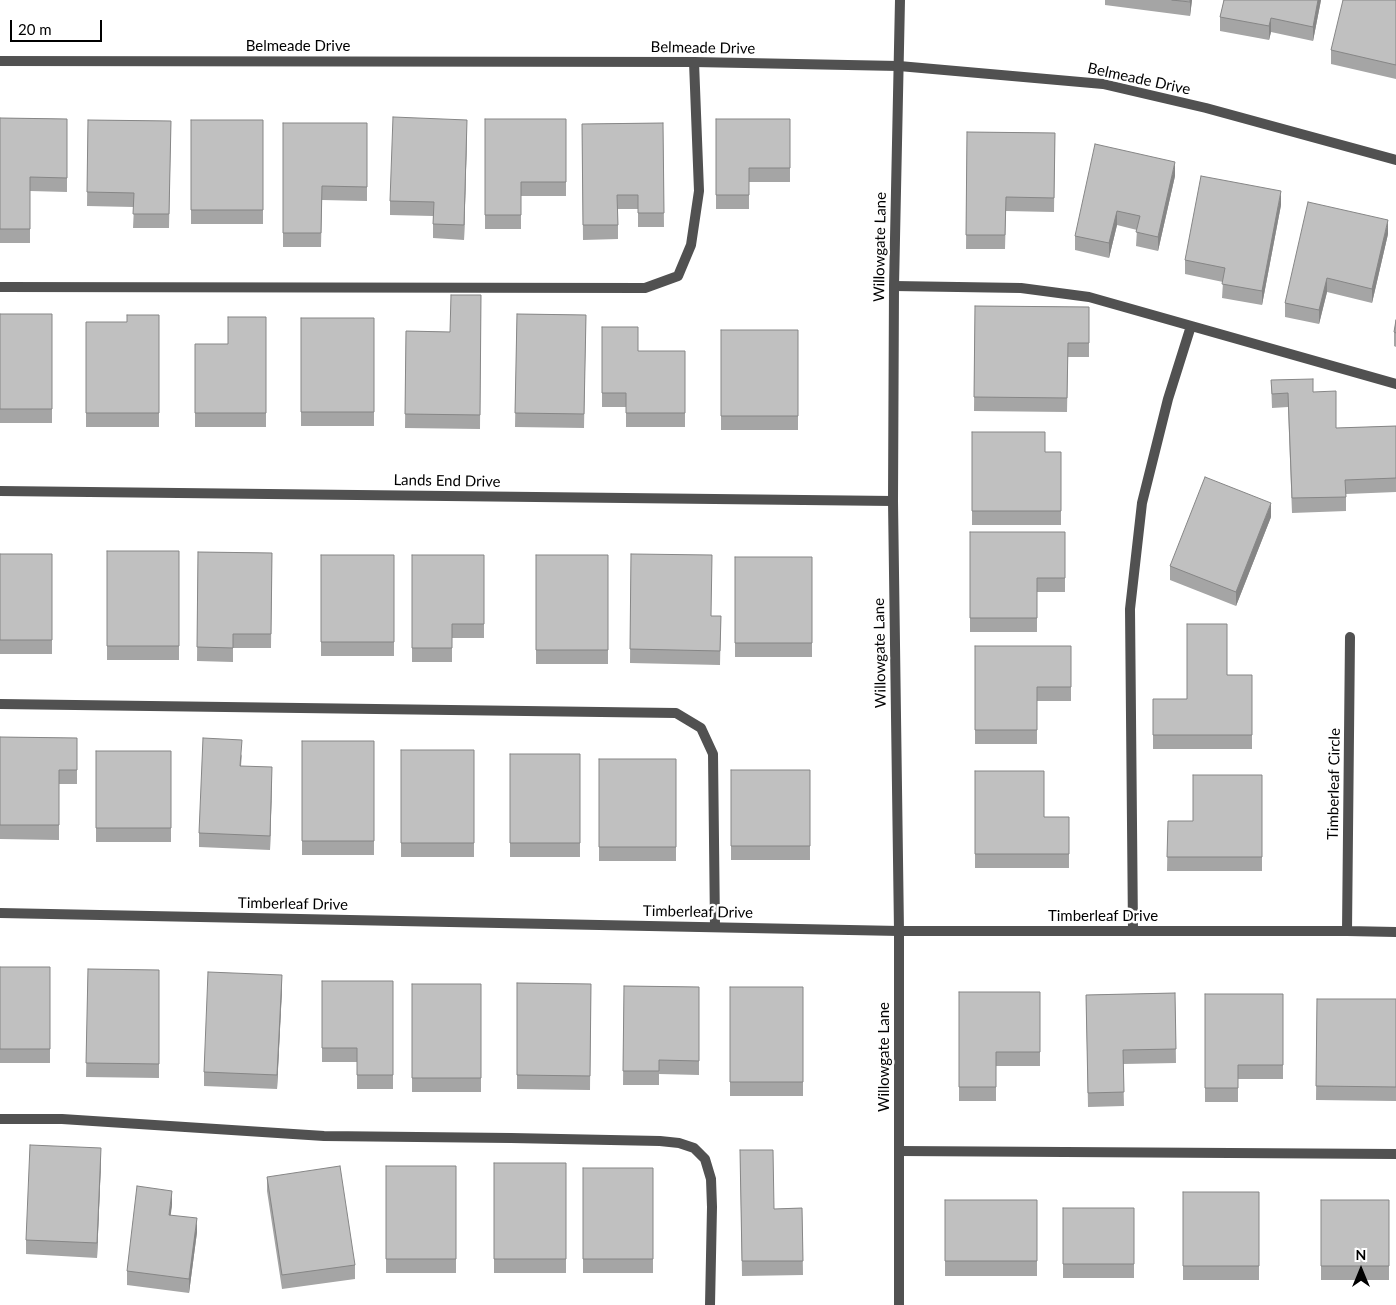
<!DOCTYPE html>
<style>
body{margin:0}
#map{position:relative;width:1396px;height:1305px;overflow:hidden;background:#fff;font-family:Lato,sans-serif}
canvas{display:block}
.north{position:absolute;left:1336px;top:1245px;width:50px;height:50px;-webkit-text-stroke:4px #fff;paint-order:stroke;rotate:0deg;font-size:14px;font-weight:700;line-height:20px;text-align:center;color:#000}
.north::after{content:'';display:block;margin:auto;width:18px;height:22px;background:#000;clip-path:polygon(50% 0,100% 100%,50% 72%,0 100%)}
.scale{position:absolute;left:10px;top:20px;width:92px;height:22px;box-sizing:border-box;border:2px solid #000;border-top:0;padding-left:6px;font-size:15px;line-height:18px;white-space:nowrap;color:#000;-webkit-text-stroke:4px #fff;paint-order:stroke}
</style>
<div id="map">
<canvas width="1396" height="1305"></canvas>
<div class="north">N</div>
<div class="scale">20 m</div>
</div>
<script>
const ctx = document.querySelector('canvas').getContext('2d');
ctx.lineJoin = 'round';
function shape(rows) {
  const path = new Path2D();
  for (const r of rows) {
    path.moveTo(r[0], r[1]);
    for (let i = 2; i < r.length; i += 2) path.lineTo(r[i], r[i + 1]);
  }
  return path;
}
function stroke(path, color, width, dash) {
  ctx.strokeStyle = color;
  ctx.lineWidth = width;
  ctx.lineCap = dash ? 'butt' : 'round';
  ctx.setLineDash(dash || []);
  ctx.stroke(path);
}
function fill(path, color) {
  ctx.fillStyle = color;
  ctx.fill(path, 'evenodd');
}
function drawText(font, color, halo, rows, align = 'center') {
  ctx.font = font + ' Lato,sans-serif';
  ctx.lineWidth = 5;
  ctx.setLineDash([]);
  ctx.textBaseline = 'middle';
  ctx.strokeStyle = halo;
  ctx.fillStyle = color;
  for (const [text, x, y, turn = 0] of rows) {
    ctx.save();
    ctx.translate(x, y);
    ctx.rotate((+turn || 0) * Math.PI / 180);
    ctx.textAlign = isNaN(turn) ? turn : align;
    if (halo) ctx.strokeText(text, 0, 0);
    ctx.fillText(text, 0, 0);
    ctx.restore();
  }
}
stroke(shape([
 [894,286,1021,288,1089,297,1396,384],
 [0,287,645,288,678,276,691,245,699,191,694,62],
 [0,704,676,713,701,728,713,754,715,927],
 [1133,931,1130,609,1142,503,1168,399,1191,326],
 [0,1119,62,1119,324,1136,511,1138,660,1141,679,1143,694,1148,705,1159,711,1179,712,1207,710,1305],
 [899,1151,1396,1154]
]), '#515151', 10);
stroke(shape([
 [0,61,694,62,899,66,1103,84,1206,108,1396,160],
 [0,491,893,501],
 [0,913,899,931,1347,931,1396,932],
 [1347,931,1350,637]
]), '#515151', 10);
stroke(shape([
 [899,1305,899,931,893,501,894,286,900,0]
]), '#515151', 10);
fill(shape([
 [1105,0,1192,0,1190,16,1105,5],
 [1224,0,1321,0,1313,41,1271,32,1269,40,1220,31,1220,17],
 [1396,0,1396,79,1331,64,1331,50],
 [0,118,67,119,67,192,30,191,30,243,0,243],
 [485,119,566,119,566,196,521,196,521,229,485,229],
 [716,119,790,119,790,182,749,182,749,209,716,209],
 [88,120,171,121,169,228,133,228,134,207,87,206],
 [191,120,263,120,263,224,191,224],
 [283,123,367,123,367,201,322,200,321,247,283,247],
 [663,123,664,227,638,227,638,209,618,209,618,239,583,240,582,124],
 [967,132,1055,133,1054,212,1006,211,1005,249,966,249],
 [467,134,464,240,433,238,433,216,390,215,390,201],
 [1175,176,1158,251,1136,246,1137,230,1117,225,1109,258,1075,250,1075,236],
 [1281,205,1262,305,1222,298,1223,282,1185,274,1185,260],
 [1388,234,1372,303,1327,292,1319,324,1285,317,1285,303],
 [481,295,480,429,405,428,406,331,450,332],
 [975,306,1089,307,1089,357,1068,357,1067,412,974,411],
 [0,314,52,314,52,423,0,423],
 [517,314,586,315,584,428,515,427],
 [159,315,159,427,86,427,86,322,127,322],
 [266,317,266,427,195,427,195,344,228,344],
 [301,318,374,318,374,426,301,426],
 [1396,320,1396,347,1394,346,1394,332],
 [602,327,638,351,685,351,685,427,626,427,626,407,602,407],
 [721,330,798,330,798,430,721,430],
 [1271,380,1313,392,1336,428,1396,426,1396,492,1346,494,1346,511,1292,513,1288,407,1272,408],
 [972,432,1045,452,1061,452,1061,525,972,525],
 [1271,517,1236,606,1170,580,1170,566],
 [970,532,1065,532,1065,592,1037,592,1037,632,970,632],
 [107,551,179,551,179,660,107,660],
 [198,552,272,553,271,648,233,648,233,662,197,661],
 [0,554,52,554,52,654,0,654],
 [631,554,711,616,721,616,720,665,630,663],
 [321,555,394,555,394,656,321,656],
 [412,555,484,555,484,638,452,638,452,662,412,662],
 [536,555,608,555,608,664,536,664],
 [735,557,812,557,812,657,735,657],
 [975,646,1071,646,1071,701,1037,701,1037,744,975,744],
 [1227,675,1252,675,1252,749,1153,749,1153,699,1187,699],
 [0,737,77,738,77,784,59,784,59,840,0,839],
 [302,741,374,741,374,855,302,855],
 [401,750,474,750,474,857,401,857],
 [96,751,171,751,171,842,96,842],
 [242,754,241,766,272,781,270,850,199,847,199,833],
 [510,754,580,754,580,857,510,857],
 [599,759,676,759,676,861,599,861],
 [731,770,810,770,810,860,731,860],
 [975,771,1044,817,1069,817,1069,868,975,868],
 [1262,775,1262,871,1167,871,1168,821,1193,821],
 [0,967,50,967,50,1063,0,1063],
 [88,969,159,970,159,1078,86,1077],
 [322,981,393,981,393,1089,357,1089,357,1062,322,1062],
 [517,983,591,984,590,1090,517,1089],
 [412,984,481,984,481,1092,412,1092],
 [624,986,699,987,699,1075,659,1074,659,1085,623,1085],
 [730,987,803,987,803,1096,730,1096],
 [282,989,277,1089,204,1086,204,1072],
 [959,992,1040,992,1040,1066,996,1066,996,1101,959,1101],
 [1175,993,1176,1063,1123,1064,1124,1106,1088,1107,1086,995],
 [1205,994,1283,994,1283,1079,1238,1079,1238,1102,1205,1102],
 [1317,999,1396,999,1396,1101,1316,1100],
 [740,1150,774,1209,802,1208,803,1275,742,1276],
 [101,1162,97,1258,26,1254,26,1240],
 [494,1163,566,1163,566,1273,494,1273],
 [386,1166,456,1166,456,1273,386,1273],
 [583,1168,653,1168,653,1273,583,1273],
 [267,1177,355,1265,355,1279,282,1289,267,1191],
 [1183,1192,1259,1192,1259,1280,1183,1280],
 [945,1200,1037,1200,1037,1276,945,1276],
 [1321,1200,1389,1200,1389,1280,1321,1280],
 [172,1205,170,1215,197,1232,189,1293,127,1285,127,1271],
 [1063,1208,1134,1208,1134,1278,1063,1278]
]), '#a5a5a5');
fill(shape([
 [1190,0,1192,0,1190,16],
 [1318,0,1321,0,1313,41,1313,27],
 [1271,18,1271,32,1269,40,1269,26],
 [467,120,467,134,464,240,464,225],
 [1175,162,1175,176,1158,251,1158,237],
 [1281,191,1281,205,1262,305,1262,291],
 [1117,211,1117,225,1109,258,1109,243],
 [1388,220,1388,234,1372,303,1372,289],
 [1327,278,1327,292,1319,324,1319,310],
 [1271,503,1271,517,1236,606,1236,592],
 [272,767,272,781,270,850,270,836],
 [282,975,282,989,277,1089,277,1075],
 [101,1148,101,1162,97,1258,97,1243],
 [172,1191,172,1205,169,1229,169,1215],
 [197,1218,197,1232,189,1293,189,1279]
]), '#868686');
const building = shape([
 [1172,0,1190,0,1190,2,1172,0],
 [1224,0,1318,0,1313,27,1271,18,1269,26,1220,17,1224,0],
 [1343,0,1396,0,1396,65,1331,50,1343,0],
 [393,117,467,120,464,225,433,224,434,202,390,201,393,117],
 [0,118,67,119,67,178,30,177,30,229,0,229,0,118],
 [485,119,566,119,566,182,521,182,521,215,485,215,485,119],
 [716,119,790,119,790,168,749,168,749,195,716,195,716,119],
 [88,120,171,121,169,214,133,214,134,193,87,192,88,120],
 [191,120,263,120,263,210,191,210,191,120],
 [283,123,367,123,367,187,322,186,321,233,283,233,283,123],
 [663,123,664,213,638,213,638,195,617,195,618,225,583,225,582,124,663,123],
 [967,132,1055,133,1054,198,1006,197,1005,235,966,235,967,132],
 [1095,144,1175,162,1158,237,1136,232,1140,216,1117,211,1109,243,1075,236,1095,144],
 [1201,176,1281,191,1262,291,1222,284,1225,268,1185,260,1201,176],
 [1308,202,1388,220,1372,289,1327,278,1319,310,1285,303,1308,202],
 [451,295,481,295,480,415,405,414,406,331,450,332,451,295],
 [975,306,1089,307,1089,343,1068,343,1067,398,974,397,975,306],
 [0,314,52,314,52,409,0,409,0,314],
 [517,314,586,315,584,414,515,413,517,314],
 [127,315,159,315,159,413,86,413,86,322,127,322,127,315],
 [228,317,266,317,266,413,195,413,195,344,228,344,228,317],
 [301,318,374,318,374,412,301,412,301,318],
 [1396,320,1396,333,1394,332,1396,320],
 [602,327,638,327,638,351,685,351,685,413,626,413,626,393,602,393,602,327],
 [721,330,798,330,798,416,721,416,721,330],
 [1313,379,1313,392,1336,391,1336,428,1396,426,1396,478,1345,480,1346,497,1292,498,1288,393,1272,394,1271,380,1313,379],
 [972,432,1045,432,1045,452,1061,452,1061,511,972,511,972,432],
 [1205,477,1271,503,1236,592,1170,566,1205,477],
 [970,532,1065,532,1065,578,1037,578,1037,618,970,618,970,532],
 [107,551,179,551,179,646,107,646,107,551],
 [198,552,272,553,271,634,233,634,233,648,197,647,198,552],
 [0,554,52,554,52,640,0,640,0,554],
 [631,554,712,555,711,616,721,616,720,651,630,649,631,554],
 [321,555,394,555,394,642,321,642,321,555],
 [412,555,484,555,484,624,452,624,452,648,412,648,412,555],
 [536,555,608,555,608,650,536,650,536,555],
 [735,557,812,557,812,643,735,643,735,557],
 [1187,624,1227,624,1227,675,1252,675,1252,735,1153,735,1153,699,1187,699,1187,624],
 [975,646,1071,646,1071,687,1037,687,1037,730,975,730,975,646],
 [0,737,77,738,77,770,59,770,59,825,0,825,0,737],
 [203,738,242,740,240,766,272,767,270,836,199,833,203,738],
 [302,741,374,741,374,841,302,841,302,741],
 [401,750,474,750,474,843,401,843,401,750],
 [96,751,171,751,171,828,96,828,96,751],
 [510,754,580,754,580,843,510,843,510,754],
 [599,759,676,759,676,847,599,847,599,759],
 [731,770,810,770,810,846,731,846,731,770],
 [975,771,1044,771,1044,817,1069,817,1069,854,975,854,975,771],
 [1193,775,1262,775,1262,857,1167,857,1168,821,1193,821,1193,775],
 [0,967,50,967,50,1049,0,1049,0,967],
 [88,969,159,970,159,1064,86,1063,88,969],
 [208,972,282,975,277,1075,204,1072,208,972],
 [322,981,393,981,393,1075,357,1075,357,1048,322,1048,322,981],
 [517,983,591,984,590,1076,517,1075,517,983],
 [412,984,481,984,481,1078,412,1078,412,984],
 [624,986,699,987,699,1061,659,1060,659,1071,623,1071,624,986],
 [730,987,803,987,803,1082,730,1082,730,987],
 [959,992,1040,992,1040,1052,996,1052,996,1087,959,1087,959,992],
 [1175,993,1176,1049,1123,1050,1124,1092,1088,1093,1086,995,1175,993],
 [1205,994,1283,994,1283,1065,1238,1065,1238,1088,1205,1088,1205,994],
 [1317,999,1396,999,1396,1087,1316,1086,1317,999],
 [30,1145,101,1148,97,1243,26,1240,30,1145],
 [740,1150,773,1150,774,1209,802,1208,803,1261,742,1261,740,1150],
 [494,1163,566,1163,566,1259,494,1259,494,1163],
 [340,1166,355,1265,282,1275,267,1177,340,1166],
 [386,1166,456,1166,456,1259,386,1259,386,1166],
 [583,1168,653,1168,653,1259,583,1259,583,1168],
 [137,1186,172,1191,169,1215,197,1218,189,1279,127,1271,137,1186],
 [1183,1192,1259,1192,1259,1266,1183,1266,1183,1192],
 [945,1200,1037,1200,1037,1261,945,1261,945,1200],
 [1321,1200,1389,1200,1389,1266,1321,1266,1321,1200],
 [1063,1208,1134,1208,1134,1264,1063,1264,1063,1208]
]);
fill(building, '#c0c0c0');
stroke(building, '#868686', 1);
drawText('15px', '#000', '#fff', [
 ["Belmeade Drive",298,46],
 ["Belmeade Drive",703,48,1],
 ["Belmeade Drive",1139,79,12],
 ["Willowgate Lane",880,247,-89],
 ["Lands End Drive",447,481,1],
 ["Willowgate Lane",880,653,-91],
 ["Timberleaf Circle",1334,784,-89],
 ["Timberleaf Drive",293,904,1],
 ["Timberleaf Drive",698,912,1],
 ["Timberleaf Drive",1103,916],
 ["Willowgate Lane",884,1057,-90]
]);
</script>
